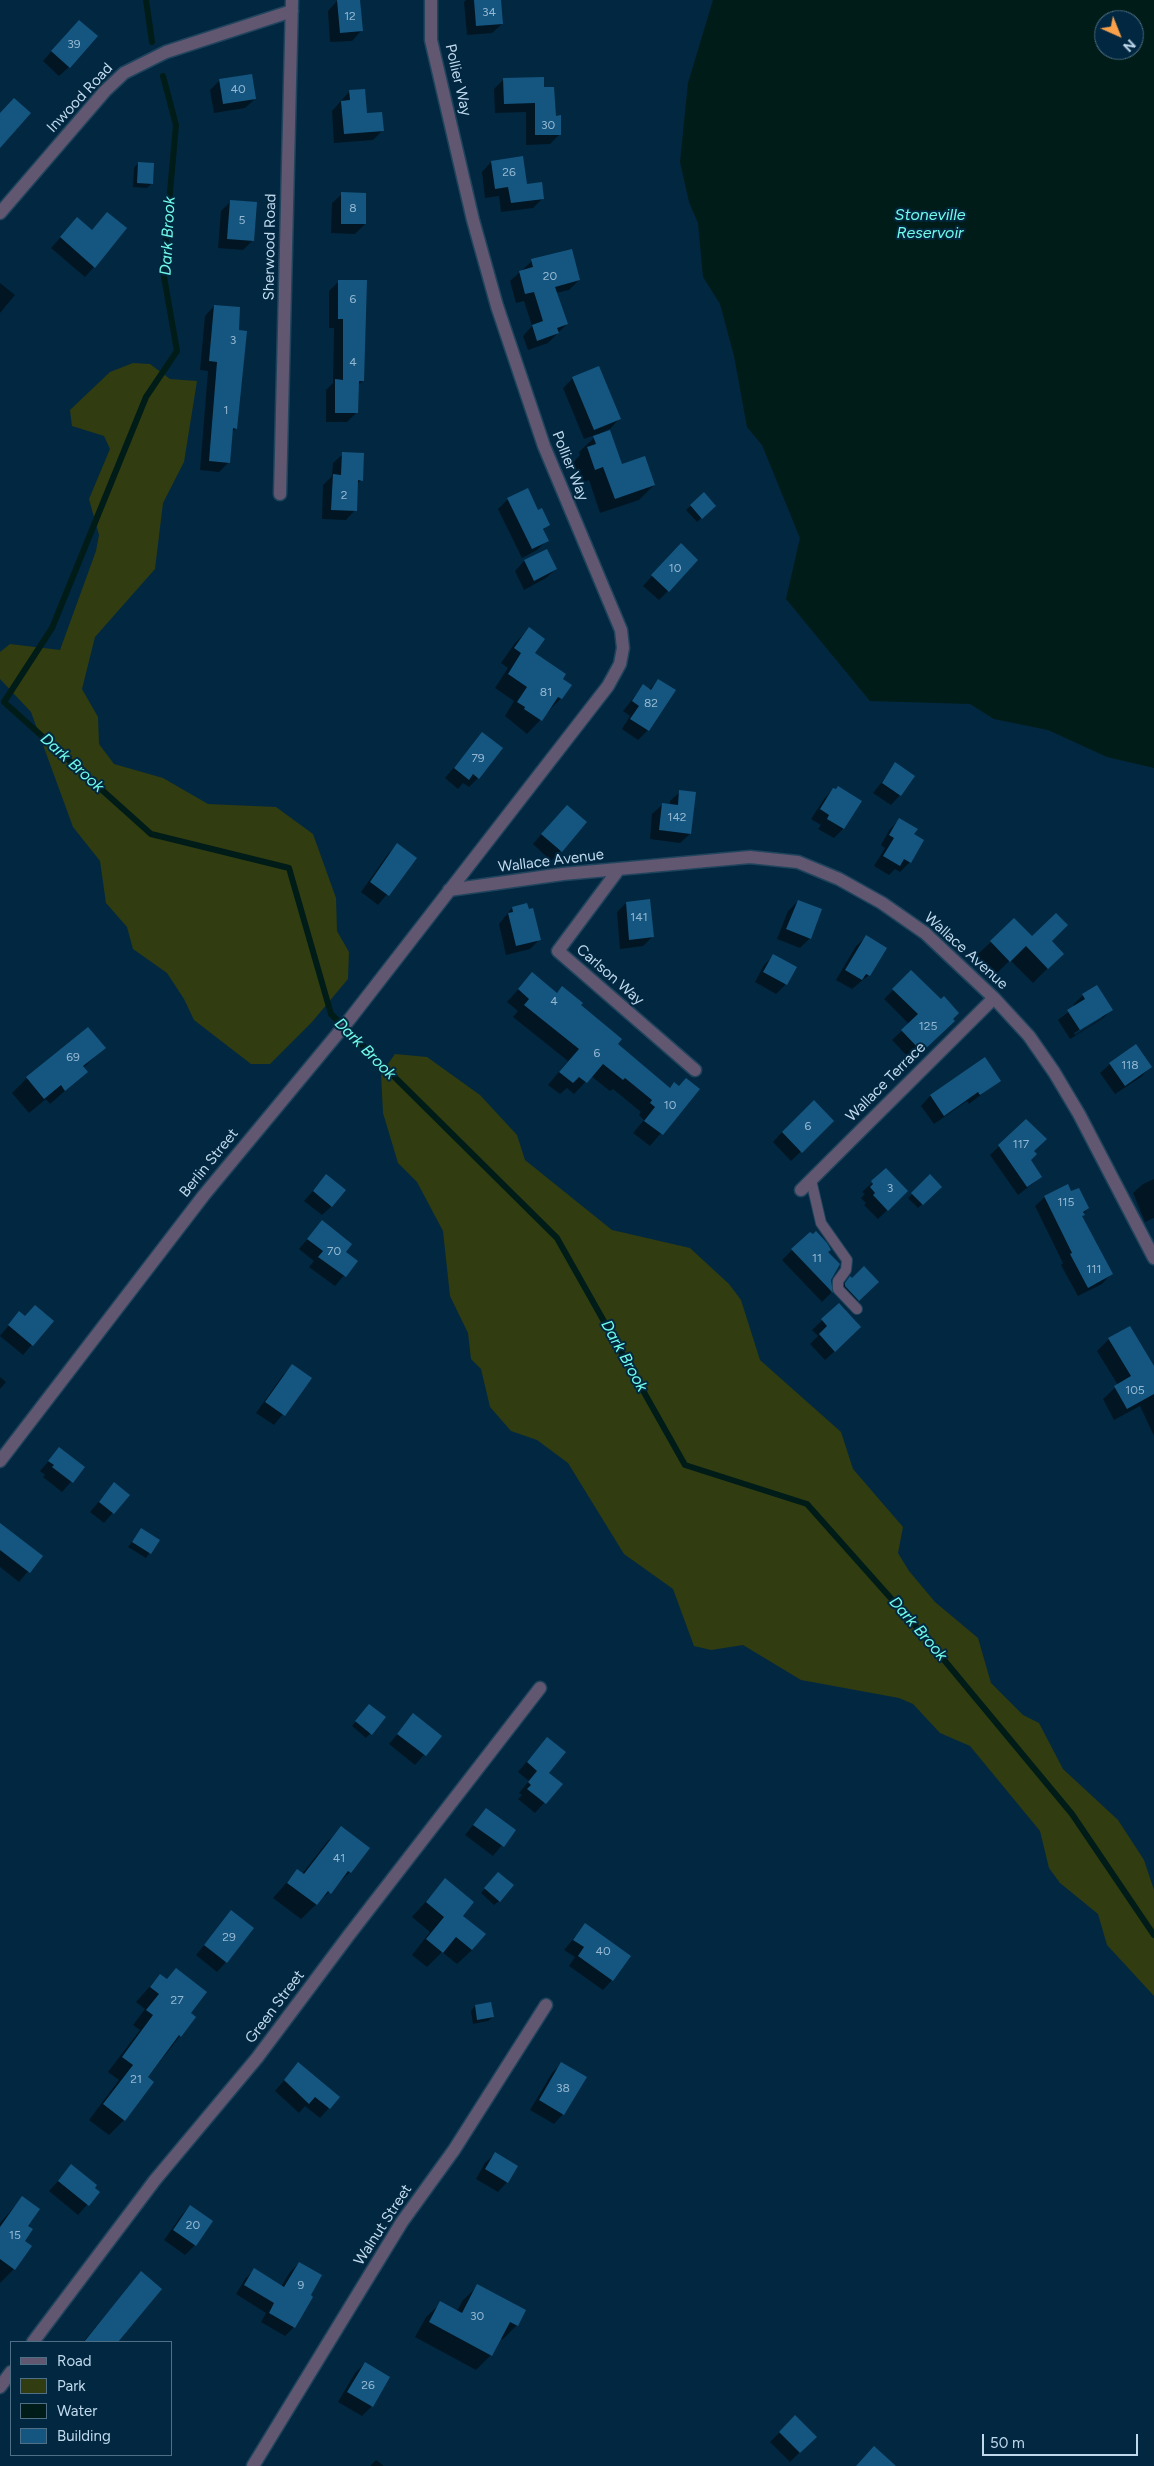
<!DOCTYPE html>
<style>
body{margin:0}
#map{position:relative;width:1154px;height:2466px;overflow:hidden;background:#022841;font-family:Figtree,sans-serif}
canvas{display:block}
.legend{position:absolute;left:10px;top:2341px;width:162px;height:115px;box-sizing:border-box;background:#022841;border:1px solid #4e6f86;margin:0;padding:6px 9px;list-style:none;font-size:15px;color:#c0d9ed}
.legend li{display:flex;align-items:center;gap:10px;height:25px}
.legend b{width:25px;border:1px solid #4e6f86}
.north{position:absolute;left:1094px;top:10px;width:50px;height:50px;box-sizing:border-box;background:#022841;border:1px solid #4e6f86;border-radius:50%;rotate:136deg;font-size:14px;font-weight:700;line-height:20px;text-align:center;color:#c0d9ed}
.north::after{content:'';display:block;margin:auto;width:18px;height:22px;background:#f8a14a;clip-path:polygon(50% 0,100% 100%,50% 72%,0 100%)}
.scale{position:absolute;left:982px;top:2434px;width:156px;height:22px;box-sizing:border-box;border:2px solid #c0d9ed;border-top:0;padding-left:6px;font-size:15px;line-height:18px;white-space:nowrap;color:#c0d9ed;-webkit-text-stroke:4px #022841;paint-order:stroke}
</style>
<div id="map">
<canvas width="1154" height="2466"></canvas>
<ul class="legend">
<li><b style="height:6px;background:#615770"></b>Road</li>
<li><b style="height:14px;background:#313c10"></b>Park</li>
<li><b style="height:14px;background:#001c18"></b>Water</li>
<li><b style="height:14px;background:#155680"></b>Building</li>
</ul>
<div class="north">N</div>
<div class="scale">50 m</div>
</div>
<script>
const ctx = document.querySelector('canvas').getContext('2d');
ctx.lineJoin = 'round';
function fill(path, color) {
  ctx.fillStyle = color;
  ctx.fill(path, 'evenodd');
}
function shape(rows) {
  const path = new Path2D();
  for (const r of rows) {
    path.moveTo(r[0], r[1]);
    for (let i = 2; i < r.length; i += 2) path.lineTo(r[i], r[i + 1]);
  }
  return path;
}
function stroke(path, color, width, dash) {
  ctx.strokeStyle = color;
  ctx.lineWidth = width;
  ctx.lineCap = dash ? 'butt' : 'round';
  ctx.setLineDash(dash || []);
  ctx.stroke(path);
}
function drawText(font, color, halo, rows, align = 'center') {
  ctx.font = font + ' Figtree,sans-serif';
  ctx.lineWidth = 4;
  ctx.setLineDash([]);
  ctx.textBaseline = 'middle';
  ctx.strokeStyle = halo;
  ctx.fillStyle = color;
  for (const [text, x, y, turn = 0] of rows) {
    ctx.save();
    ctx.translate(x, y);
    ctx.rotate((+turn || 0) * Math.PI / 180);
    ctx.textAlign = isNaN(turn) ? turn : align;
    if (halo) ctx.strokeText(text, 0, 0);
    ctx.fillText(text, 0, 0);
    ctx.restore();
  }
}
fill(shape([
 [133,363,150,364,170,379,197,381,184,462,163,503,155,569,95,637,82,689,98,717,99,744,114,764,163,778,208,804,276,807,313,834,336,898,337,931,349,952,348,979,312,1022,270,1064,251,1064,194,1020,184,999,167,973,133,949,127,927,106,903,100,861,73,827,31,712,0,679,0,652,10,644,60,650,96,551,99,535,89,499,110,449,104,436,72,426,70,410,110,372],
 [395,1054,427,1057,480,1095,517,1135,525,1160,612,1230,690,1248,729,1284,741,1300,760,1360,841,1432,853,1469,903,1527,898,1553,909,1571,935,1602,978,1638,991,1683,1023,1715,1039,1723,1063,1769,1118,1820,1144,1860,1154,1890,1154,1996,1107,1945,1098,1914,1060,1883,1049,1868,1040,1831,970,1746,940,1733,913,1704,899,1698,801,1680,743,1645,711,1650,694,1646,673,1589,624,1554,568,1463,537,1440,511,1431,490,1407,481,1369,471,1359,468,1333,450,1296,443,1231,417,1182,398,1163,383,1113,381,1074]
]), '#313c10');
fill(shape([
 [713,0,1154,0,1154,768,1107,757,1048,730,994,719,970,704,870,701,786,599,800,538,762,445,747,427,734,356,720,304,703,277,698,223,689,202,680,162,688,83],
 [1104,20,1134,20,1134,50,1104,50]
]), '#001c18');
fill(shape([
 [359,0,361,31,352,41,330,42,328,11,337,1],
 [466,0,500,0,502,24,492,33,467,35,464,2],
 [69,31,69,67,59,76,43,61],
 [504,79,543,89,560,134,550,144,526,145,526,112,495,113,494,89],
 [220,80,255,99,245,108,214,113,210,90],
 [349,92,366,115,382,131,373,140,334,143,332,111],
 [491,162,525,185,543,198,533,208,501,212,499,196,485,198,482,172],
 [138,163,152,183,147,188,133,187,134,168],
 [342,194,365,224,355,234,331,233,332,203],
 [230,202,253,240,243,250,218,248,221,211],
 [107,214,94,267,85,277,51,248,68,229,91,231],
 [532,261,579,280,569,290,556,293,567,324,548,343,528,350,523,336,532,326,524,301,516,303,510,281],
 [339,281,363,381,357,386,357,412,347,422,326,422,326,390,333,383,334,328,329,328,329,291],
 [0,283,15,295,0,313],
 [214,306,236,428,231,433,229,462,219,472,200,470,208,371,200,370,205,316],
 [573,378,619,419,610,429,600,433,621,466,654,485,639,500,600,513,589,480,580,484,573,463,580,455,579,452,598,434,584,439,563,388],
 [343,454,361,480,356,485,355,510,346,520,322,519,323,485,332,476,333,463],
 [704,494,715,506,697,522,686,510],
 [508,499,549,524,542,531,547,540,537,550,522,558,498,509],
 [546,550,556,569,546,578,524,590,515,571,524,561],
 [671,555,668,591,659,600,643,586],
 [529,629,533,654,561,680,561,698,527,734,505,716,514,701,495,688,508,668,501,663,515,643],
 [659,680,648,730,638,740,622,729,630,716,623,711,643,686,649,690],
 [482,734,478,778,469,787,463,783,458,789,445,778],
 [896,764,900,795,891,805,873,793],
 [833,789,860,801,843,829,834,838,818,829,821,825,811,819,824,799],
 [680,792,690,834,680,843,650,839,652,814,662,805,670,805,670,801],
 [557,816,586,823,551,861,533,844],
 [899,820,913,835,910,862,900,872,895,869,889,875,874,866,885,848,881,845,890,829],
 [397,845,416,859,378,905,361,892,388,854],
 [798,901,810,938,800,948,777,939,788,911],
 [626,903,653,936,643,946,620,949,617,912],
 [526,905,540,939,530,949,506,955,499,924,512,908],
 [1014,920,1032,938,1050,942,1062,954,1033,983,1010,960,995,975,976,956],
 [866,937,869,975,852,989,836,980,856,946],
 [774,955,786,984,776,994,755,982,764,965],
 [911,972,944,1031,912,1061,892,1040,909,1024,884,999],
 [532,974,556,994,579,1005,616,1045,669,1089,674,1083,678,1087,698,1089,650,1146,633,1133,644,1120,639,1115,641,1112,613,1089,610,1091,591,1076,574,1094,567,1088,560,1094,548,1085,568,1061,513,1017,518,1011,507,1002],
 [1083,995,1111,1010,1102,1019,1070,1039,1058,1020,1075,1007,1073,1005],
 [1102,1015,1102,1018,1075,1035,1074,1033],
 [104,1048,83,1068,86,1072,50,1104,46,1099,29,1113,12,1093,27,1078],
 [985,1059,1000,1080,969,1104,967,1101,934,1124,921,1106,930,1096],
 [1110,1064,1150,1067,1141,1077,1115,1094,1100,1073],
 [1026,1120,1033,1151,1029,1160,1041,1177,1018,1195,990,1155],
 [832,1121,791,1161,773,1142,782,1132],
 [886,1170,907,1191,878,1219,864,1205,866,1203,861,1198,865,1194,862,1192],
 [326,1176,332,1206,322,1215,304,1201],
 [930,1176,940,1187,918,1208,908,1198],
 [1154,1179,1154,1218,1145,1222,1133,1193,1143,1184],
 [1071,1193,1088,1208,1081,1217,1111,1274,1102,1284,1078,1296,1061,1265,1063,1263,1035,1206,1045,1197],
 [322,1222,344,1253,356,1261,335,1286,309,1267,314,1261,299,1249],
 [792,1250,827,1252,831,1293,822,1302,782,1260],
 [852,1280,877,1282,854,1304,841,1291,846,1282],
 [839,1304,850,1337,825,1360,810,1344,818,1336,812,1330],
 [19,1313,25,1317,52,1321,23,1355,0,1336],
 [1109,1339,1154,1370,1154,1436,1140,1406,1114,1420,1103,1399,1118,1385,1097,1351],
 [292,1366,311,1379,274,1425,256,1413,283,1375],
 [0,1377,6,1382,0,1389],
 [60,1448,84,1467,62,1492,43,1477,45,1475,40,1471],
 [114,1484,128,1495,104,1523,90,1512],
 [0,1525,41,1556,19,1582,0,1567],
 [141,1529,158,1540,146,1558,128,1547],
 [365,1710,384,1718,366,1738,352,1726],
 [414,1715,440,1736,415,1765,389,1744],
 [547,1738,547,1773,561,1784,535,1813,518,1799,522,1795,519,1793,529,1781,518,1772],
 [486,1809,514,1830,493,1856,465,1835],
 [341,1828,368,1848,350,1872,301,1919,273,1898,297,1871,302,1874,327,1842],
 [494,1878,499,1901,494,1905,481,1893],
 [445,1880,461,1916,472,1950,457,1964,442,1952,427,1967,412,1955,430,1932,412,1917],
 [231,1912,226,1962,217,1972,196,1955],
 [585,1925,612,1980,603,1990,569,1966,575,1957,564,1950],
 [176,1970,189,2013,180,2036,147,2078,124,2120,109,2135,89,2120,119,2080,108,2072,140,2030,133,2025,145,2009,136,2002,160,1975,166,1980],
 [490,2003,493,2017,488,2021,473,2024,471,2011,475,2006],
 [562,2063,563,2114,554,2124,530,2110,552,2073],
 [298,2064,339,2097,320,2118,305,2106,299,2113,275,2091],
 [495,2154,507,2182,498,2192,476,2179,485,2163],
 [72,2166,98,2192,78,2215,49,2191],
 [22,2198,26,2226,23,2241,14,2269,0,2283,0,2223],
 [190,2206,211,2221,195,2245,185,2255,164,2240,181,2216],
 [299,2263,294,2327,285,2336,261,2322,266,2313,236,2294,245,2279,254,2270,281,2287,290,2272],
 [141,2273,130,2324,117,2342,83,2342],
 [478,2286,517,2325,502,2340,500,2338,491,2355,476,2370,415,2337,426,2317,441,2303,457,2311,463,2300],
 [365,2363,372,2406,362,2416,338,2402,355,2373],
 [795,2417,815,2437,790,2462,770,2442],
 [376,2460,384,2466,370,2466]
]), '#0007');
stroke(shape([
 [146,0,152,42],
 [163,76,176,125,163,271,177,351,146,397,52,628,4,702,151,834,289,868,331,1014,557,1238,685,1465,807,1504,920,1631,1072,1814,1154,1935]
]), '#001c18', 6);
fill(shape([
 [337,0,360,0,363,31,340,33],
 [474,0,501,0,503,24,476,26],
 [79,20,98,36,70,68,51,51],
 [252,74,256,99,223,104,219,79],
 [544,77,544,87,554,87,556,116,561,115,561,135,535,135,535,103,504,104,503,78],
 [365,89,367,113,382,112,384,131,344,134,341,101,350,100,349,90],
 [14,98,31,113,0,148,0,113],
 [523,156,527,184,542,182,544,199,511,203,508,187,495,189,491,161],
 [138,162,154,163,153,184,137,183],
 [341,192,366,193,366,224,341,224],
 [230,200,257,202,254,241,227,239],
 [107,212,127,228,95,268,60,237,77,217,92,230],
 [572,249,580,280,555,287,568,324,557,328,559,333,537,341,532,325,543,321,534,292,525,294,519,271,533,267,531,259],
 [338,280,367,280,364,381,359,381,358,413,335,413,335,379,343,380,343,319,338,319],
 [214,305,240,307,239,330,247,331,237,429,233,428,230,463,209,461,217,362,209,361],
 [599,366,621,419,594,430,572,377],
 [610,430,622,464,645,456,655,485,615,499,603,467,595,470,587,447,596,444,593,436],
 [342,452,364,453,363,481,358,480,357,511,331,510,333,474,341,475],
 [528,488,538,510,542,508,550,525,543,529,549,541,532,549,507,498],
 [704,492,716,506,702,519,690,505],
 [681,543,698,560,669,592,651,575],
 [547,549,557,569,534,581,524,560],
 [529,627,545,639,535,653,566,674,563,679,572,685,562,699,558,697,542,721,524,709,525,707,517,702,527,687,508,674,521,653,514,648],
 [658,679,676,690,649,731,630,719,639,706,632,701,643,684,651,690],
 [482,732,503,748,479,779,473,774,469,780,454,768],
 [895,762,915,776,901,796,882,783],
 [838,786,862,801,844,829,827,819,829,815,820,809,833,788,836,789],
 [679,790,696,792,691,834,659,830,662,803,678,805],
 [567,805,587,822,562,852,541,834],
 [899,818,918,829,914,834,924,840,911,863,904,859,900,866,883,856,894,838,889,835],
 [397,843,417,858,389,896,370,882],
 [650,899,654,937,629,940,626,902],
 [798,900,822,909,811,939,786,929],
 [527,903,529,909,533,908,541,940,516,946,508,913,513,912,512,907],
 [1056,913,1068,925,1052,941,1064,954,1048,969,1026,946,1010,962,990,941,1014,918,1032,936],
 [866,935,887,948,870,976,866,974,862,980,845,970],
 [773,954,797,967,787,985,763,972],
 [911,970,941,999,944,996,959,1013,953,1019,955,1021,922,1052,901,1030,918,1014,892,989],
 [532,972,557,993,562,986,583,1003,581,1005,622,1039,618,1044,670,1088,674,1082,679,1086,686,1078,700,1089,663,1135,644,1121,655,1107,650,1103,652,1100,625,1078,623,1080,603,1064,587,1083,579,1077,573,1083,559,1072,579,1049,524,1005,529,999,518,989],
 [1097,985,1113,1010,1080,1030,1067,1010,1085,999,1082,994],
 [88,1027,106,1048,83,1066,88,1072,65,1091,61,1085,44,1099,26,1077],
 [1136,1044,1152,1067,1125,1086,1109,1063],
 [985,1057,1001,1081,980,1095,978,1092,944,1116,930,1095],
 [814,1100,834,1121,802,1153,782,1132],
 [1026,1119,1047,1139,1034,1151,1037,1154,1031,1160,1042,1177,1027,1187,998,1145],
 [886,1168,908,1191,888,1211,873,1195,875,1193,870,1187,873,1184,871,1181],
 [326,1174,346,1190,332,1207,313,1191],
 [930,1174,942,1187,923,1205,911,1193],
 [1068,1184,1071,1191,1079,1188,1089,1208,1083,1212,1085,1215,1082,1216,1113,1274,1088,1288,1070,1254,1072,1253,1044,1196],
 [322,1220,352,1244,346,1252,358,1261,346,1277,318,1257,323,1251,307,1239],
 [816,1231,827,1243,831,1250,828,1252,840,1264,831,1280,833,1293,791,1249,810,1232,813,1234],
 [864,1266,879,1282,859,1301,845,1286,845,1283,850,1276,852,1278],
 [839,1303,861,1327,835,1352,819,1334,827,1326,821,1319],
 [35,1305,54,1321,33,1346,8,1325,19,1311,25,1316],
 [1130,1326,1154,1366,1154,1394,1127,1409,1114,1386,1131,1376,1108,1338],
 [292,1364,312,1378,285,1416,265,1402],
 [59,1447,85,1467,73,1483,52,1467,54,1465,48,1461],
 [114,1482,130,1495,114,1514,99,1502],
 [0,1523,43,1556,30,1573,0,1550],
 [141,1528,160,1540,151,1554,132,1542],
 [369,1704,386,1717,372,1735,355,1721],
 [413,1713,442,1736,426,1756,397,1734],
 [547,1737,566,1752,549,1773,563,1784,546,1804,527,1789,531,1785,528,1782,537,1771,527,1762],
 [486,1808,516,1830,504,1847,473,1825],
 [341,1826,370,1848,351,1873,348,1871,331,1894,328,1891,317,1905,287,1883,297,1869,304,1874],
 [498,1872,514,1885,500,1902,484,1888],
 [445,1878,474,1902,463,1916,486,1934,472,1950,456,1937,443,1953,426,1939,444,1917,426,1902],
 [231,1910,254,1928,227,1963,204,1945],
 [585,1923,631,1956,613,1981,578,1956,584,1947,573,1940],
 [176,1968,207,1992,191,2013,196,2017,181,2037,179,2035,148,2077,154,2082,125,2121,103,2104,133,2065,122,2057,153,2015,146,2010,159,1994,150,1987,160,1974,167,1979],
 [491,2002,494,2017,477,2020,475,2005],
 [298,2062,340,2097,330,2109,315,2097,309,2104,284,2080],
 [561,2062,587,2077,564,2115,539,2100],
 [495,2152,518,2166,508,2183,485,2169],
 [71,2164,97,2185,95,2188,100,2192,89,2206,58,2181],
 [22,2196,40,2209,28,2226,33,2229,25,2241,32,2246,15,2270,0,2259,0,2227],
 [190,2205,213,2221,196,2246,173,2230],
 [299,2262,322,2275,311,2295,313,2297,295,2328,269,2313,274,2303,244,2285,254,2268,284,2287],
 [141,2271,162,2289,118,2342,84,2342],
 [477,2284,526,2310,518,2326,510,2322,492,2356,429,2322,440,2301,462,2313],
 [365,2362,390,2377,373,2407,347,2392],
 [795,2415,817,2437,800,2453,779,2432],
 [874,2446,896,2466,856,2466]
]), '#155680');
const service = shape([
 [811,1180,821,1223,847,1260,846,1270,838,1281,838,1289,857,1309]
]);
const minor = shape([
 [0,213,105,91,124,73,166,52,292,11],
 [280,494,292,0],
 [619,869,558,951,695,1070],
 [449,890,563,874,750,857,798,862,839,879,882,903,925,933,994,998,1029,1036,1054,1072,1079,1114,1154,1258],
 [801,1190,994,998],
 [0,1461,204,1195,349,1020,608,686,620,664,623,648,621,630,544,446,497,306,473,220,431,40,431,0],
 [33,2342,155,2180,257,2058,349,1935,540,1688],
 [0,2387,11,2372],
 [253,2466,402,2222,454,2150,546,2005]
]);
stroke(service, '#20445d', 12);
stroke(minor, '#20445d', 15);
stroke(service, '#615770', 10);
stroke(minor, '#615770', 12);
drawText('12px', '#95b8d2', null, [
 ["34",489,12],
 ["12",350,16],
 ["39",74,44],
 ["40",238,89],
 ["30",548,125],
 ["26",509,172],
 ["8",353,208],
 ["5",242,220],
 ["20",550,276],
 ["6",353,299],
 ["3",233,340],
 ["4",353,362],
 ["1",226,410],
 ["2",344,495],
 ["10",675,568],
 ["81",546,692],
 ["82",651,703],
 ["79",478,758],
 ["142",677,817],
 ["141",639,917],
 ["4",554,1001],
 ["125",928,1026],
 ["6",597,1053],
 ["69",73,1057],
 ["118",1130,1065],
 ["10",670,1105],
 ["6",808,1126],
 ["117",1021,1144],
 ["3",890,1188],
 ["115",1066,1202],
 ["70",334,1251],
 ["11",817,1258],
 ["111",1094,1269],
 ["105",1135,1390],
 ["41",339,1858],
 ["29",229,1937],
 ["40",603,1951],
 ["27",177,2000],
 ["21",136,2079],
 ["38",563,2088],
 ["20",193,2225],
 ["15",15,2235],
 ["9",301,2285],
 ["30",477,2316],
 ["26",368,2385]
]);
drawText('15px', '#c0d9ed', '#022841', [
 ["Pollier Way",458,80,77],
 ["Inwood Road",80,98,-47],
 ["Sherwood Road",270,247,-89],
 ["Pollier Way",570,466,68],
 ["Wallace Avenue",551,861,-7],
 ["Wallace Avenue",966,951,42],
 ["Carlson Way",610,975,41],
 ["Wallace Terrace",886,1082,-45],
 ["Berlin Street",209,1163,-51],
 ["Green Street",275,2007,-53],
 ["Walnut Street",383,2225,-57]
]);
drawText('italic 16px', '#72fce8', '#022841', [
 ["Stoneville",930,215],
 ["Reservoir",930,233],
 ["Dark Brook",168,236,-87],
 ["Dark Brook",72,763,42],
 ["Dark Brook",365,1049,45],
 ["Dark Brook",624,1356,61],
 ["Dark Brook",918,1629,49]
]);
</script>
